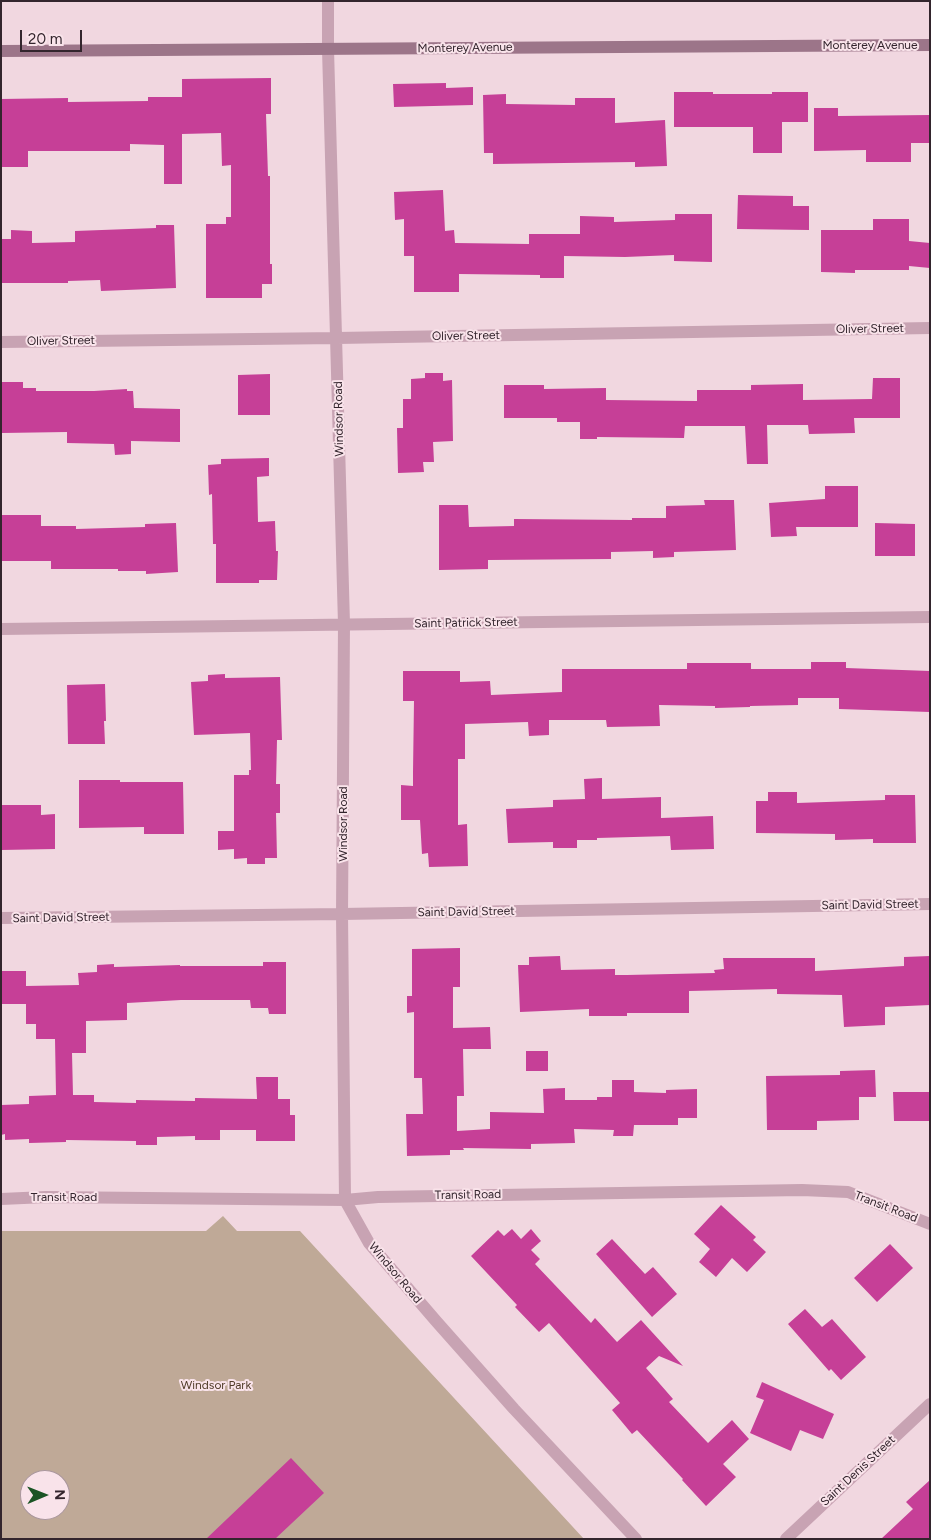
<!DOCTYPE html>
<style>
body{margin:0}
#map{position:relative;width:931px;height:1540px;overflow:hidden;background:#f1d7e0;font-family:Figtree,sans-serif}
canvas{display:block}
.frame{position:absolute;inset:0;border:2px solid #33252d;pointer-events:none}
.north{position:absolute;left:20px;top:1470px;width:50px;height:50px;box-sizing:border-box;background:#f9e3ea;border:1px solid #aa979e;border-radius:50%;rotate:89deg;font-size:14px;font-weight:700;line-height:20px;text-align:center;color:#33252d}
.north::after{content:'';display:block;margin:auto;width:18px;height:22px;background:#1b5425;clip-path:polygon(50% 0,100% 100%,50% 72%,0 100%)}
.scale{position:absolute;left:20px;top:30px;width:62px;height:22px;box-sizing:border-box;border:2px solid #33252d;border-top:0;padding-left:6px;font-size:15px;line-height:18px;white-space:nowrap;color:#33252d;-webkit-text-stroke:4px #f9e3ea;paint-order:stroke}
</style>
<div id="map">
<canvas width="931" height="1540"></canvas>
<div class="frame"></div>
<div class="north">N</div>
<div class="scale">20 m</div>
</div>
<script>
const ctx = document.querySelector('canvas').getContext('2d');
ctx.lineJoin = 'round';
function fill(path, color) {
  ctx.fillStyle = color;
  ctx.fill(path, 'evenodd');
}
function shape(rows) {
  const path = new Path2D();
  for (const r of rows) {
    path.moveTo(r[0], r[1]);
    for (let i = 2; i < r.length; i += 2) path.lineTo(r[i], r[i + 1]);
  }
  return path;
}
function stroke(path, color, width, dash) {
  ctx.strokeStyle = color;
  ctx.lineWidth = width;
  ctx.lineCap = dash ? 'butt' : 'round';
  ctx.setLineDash(dash || []);
  ctx.stroke(path);
}
function drawText(font, color, halo, rows, align = 'center') {
  ctx.font = font + ' Figtree,sans-serif';
  ctx.lineWidth = 4;
  ctx.setLineDash([]);
  ctx.textBaseline = 'middle';
  ctx.strokeStyle = halo;
  ctx.fillStyle = color;
  for (const [text, x, y, turn = 0] of rows) {
    ctx.save();
    ctx.translate(x, y);
    ctx.rotate((+turn || 0) * Math.PI / 180);
    ctx.textAlign = isNaN(turn) ? turn : align;
    if (halo) ctx.strokeText(text, 0, 0);
    ctx.fillText(text, 0, 0);
    ctx.restore();
  }
}
fill(shape([
 [223,1216,237,1231,300,1231,584,1539,1,1539,1,1231,206,1231],
 [30,1480,60,1480,60,1510,30,1510]
]), '#bfa997');
fill(shape([
 [271,78,271,114,266,114,268,176,270,176,270,264,272,264,272,284,262,284,262,298,206,298,206,224,226,224,226,217,231,217,231,165,222,166,221,133,182,134,182,184,164,184,164,145,130,144,130,151,28,151,28,167,1,167,1,99,68,98,68,102,148,101,148,97,182,97,182,79],
 [446,83,446,88,473,87,473,105,394,107,393,84],
 [674,92,713,92,713,94,772,94,772,92,808,92,808,122,782,122,782,153,753,153,753,127,674,127],
 [506,94,506,104,575,105,575,98,615,98,615,123,665,120,667,166,635,167,635,162,493,164,493,153,484,153,483,95],
 [814,108,838,108,838,116,930,115,930,143,911,143,911,162,866,162,866,150,814,151],
 [443,190,445,231,454,230,455,243,529,244,529,234,580,234,580,216,614,217,614,222,675,220,675,214,712,214,712,262,674,261,674,255,625,257,564,256,564,278,540,278,540,275,459,274,459,292,414,292,414,256,404,256,404,219,395,220,394,192],
 [738,195,793,196,793,206,809,206,809,230,737,229],
 [873,219,909,219,909,241,930,243,930,268,909,266,909,270,855,270,855,273,821,272,821,230,873,230],
 [156,225,174,225,176,288,101,291,100,280,68,281,68,283,1,283,1,239,11,239,11,230,32,231,32,243,75,242,75,231,156,228],
 [425,373,443,373,443,381,452,380,453,441,433,442,434,462,423,462,424,472,398,473,397,428,403,428,403,399,411,399,411,379,425,378],
 [270,374,270,415,238,415,238,375],
 [873,378,900,378,900,418,854,418,855,433,809,434,808,425,767,425,768,464,747,464,745,426,685,426,684,438,597,437,597,439,580,439,580,422,557,422,557,418,504,418,504,385,544,385,544,389,606,388,606,400,697,401,697,390,751,390,751,385,803,384,803,400,872,399],
 [2,382,23,382,23,388,36,388,36,391,94,391,127,389,127,391,133,391,134,408,180,409,180,442,131,441,131,454,115,455,114,444,67,443,67,432,2,433],
 [269,458,269,476,257,477,258,522,275,521,276,551,278,551,277,580,259,580,259,583,216,583,216,544,213,544,212,494,209,495,208,465,221,464,221,459],
 [825,486,858,486,858,527,796,527,797,536,771,537,769,503,825,499],
 [704,500,734,500,736,550,674,552,674,557,653,558,653,551,611,552,611,559,488,560,488,569,439,570,439,505,468,505,469,527,514,526,514,519,632,520,632,518,666,518,666,506,705,505],
 [2,515,41,515,41,526,76,526,76,529,145,527,145,524,176,523,178,572,146,574,146,571,118,571,118,569,51,569,51,561,2,561],
 [875,523,915,524,915,556,875,556],
 [811,662,846,662,846,668,930,671,930,712,839,709,839,698,798,698,798,705,750,706,750,707,715,708,715,706,659,705,660,726,607,727,606,720,549,720,549,735,529,736,528,722,465,724,465,759,458,759,458,825,467,824,468,866,429,867,428,853,422,854,420,820,401,820,401,785,413,786,413,772,414,701,403,701,403,671,460,671,460,682,490,681,491,695,562,692,562,669,687,669,687,663,751,663,751,669,811,669],
 [225,674,225,678,280,677,282,740,277,740,276,784,280,784,280,813,276,813,277,858,265,858,265,864,247,864,247,858,234,859,234,849,218,850,218,831,234,831,234,775,249,775,249,770,251,770,250,733,194,735,191,682,208,681,208,675],
 [105,684,106,721,104,721,105,744,68,744,67,685],
 [602,778,602,799,661,797,661,818,713,816,714,849,671,850,670,836,597,838,597,840,577,840,577,848,553,848,553,842,508,843,506,809,553,807,553,800,585,799,584,779],
 [79,780,120,780,120,782,183,782,184,834,144,834,144,827,79,828],
 [768,792,797,792,797,803,885,800,885,795,915,795,916,843,873,843,873,839,835,840,835,834,756,833,756,801,768,801],
 [1,805,41,805,41,815,55,814,55,849,1,850],
 [460,948,460,987,453,987,453,1028,490,1027,491,1049,463,1049,464,1096,457,1096,457,1131,490,1129,490,1112,544,1113,543,1089,565,1088,565,1100,597,1100,597,1097,612,1097,612,1080,634,1080,634,1092,666,1093,666,1090,697,1089,697,1118,678,1118,678,1125,634,1125,633,1136,613,1136,614,1130,574,1129,575,1143,531,1144,531,1149,463,1148,464,1150,450,1150,450,1155,407,1156,406,1114,423,1114,422,1078,414,1078,414,1012,407,1013,407,996,412,996,412,949],
 [560,956,561,970,615,969,615,975,627,975,715,973,714,970,724,969,723,958,815,958,815,971,904,966,904,957,930,956,930,1005,885,1007,885,1025,844,1027,842,995,777,994,777,989,689,991,689,1013,627,1013,627,1016,589,1016,589,1009,520,1012,518,965,529,965,529,957],
 [263,962,286,962,286,1014,269,1014,268,1008,251,1008,250,1000,181,1000,127,1003,127,1020,86,1021,86,1053,72,1053,73,1095,94,1095,94,1102,136,1103,136,1100,195,1101,195,1098,257,1099,256,1077,278,1077,278,1099,290,1099,290,1115,295,1115,295,1141,256,1141,256,1130,220,1130,220,1140,195,1140,195,1136,157,1137,157,1145,136,1145,136,1141,66,1140,66,1142,29,1143,29,1139,5,1140,5,1134,1,1135,1,1105,29,1104,29,1096,56,1095,55,1039,36,1039,36,1024,26,1024,26,1004,1,1004,1,971,26,971,26,986,79,985,78,973,97,972,97,965,114,964,114,967,180,965,180,966,263,966],
 [526,1051,548,1051,548,1071,526,1071],
 [875,1070,876,1097,859,1097,859,1120,817,1121,817,1130,767,1130,766,1076,840,1075,840,1071],
 [893,1092,930,1092,930,1121,894,1121],
 [721,1205,756,1237,753,1240,766,1252,747,1272,732,1258,716,1277,699,1262,710,1249,694,1234],
 [512,1229,521,1239,531,1229,541,1241,531,1250,540,1259,535,1264,591,1323,595,1318,617,1342,641,1320,683,1366,659,1356,646,1368,673,1399,669,1402,708,1443,732,1420,749,1439,723,1464,736,1477,706,1506,682,1480,683,1479,637,1430,632,1434,612,1410,620,1403,549,1323,539,1332,515,1307,517,1305,471,1256,498,1230,504,1236],
 [612,1239,645,1274,653,1267,677,1294,652,1317,596,1254],
 [890,1244,913,1268,877,1302,854,1278],
 [805,1309,822,1327,832,1319,866,1357,841,1380,831,1369,829,1371,788,1324],
 [762,1382,834,1414,823,1439,800,1430,791,1451,750,1433,764,1400,756,1397],
 [291,1458,324,1493,275,1539,206,1539],
 [930,1480,930,1539,881,1539,913,1509,906,1502]
]), '#c63f97');
stroke(shape([
 [328,1,328,49,344,624,342,914,345,1200,369,1243,436,1321,514,1409,636,1539],
 [1,342,337,338,930,328],
 [1,629,930,617],
 [1,918,342,914,930,904],
 [1,1199,46,1197,345,1200,378,1197,802,1190,848,1192,930,1224],
 [786,1539,930,1404]
]), '#c8a3b3', 12);
stroke(shape([
 [1,51,930,45]
]), '#9c7589', 12);
drawText('12px', '#33252d', '#f9e3ea', [
 ["Monterey Avenue",870,45],
 ["Monterey Avenue",465,48,-1],
 ["Oliver Street",870,329,-1],
 ["Oliver Street",466,336,-1],
 ["Oliver Street",61,341,-1],
 ["Windsor Road",339,419,-91],
 ["Saint Patrick Street",466,623,-1],
 ["Windsor Road",343,824,-90],
 ["Saint David Street",870,905,-1],
 ["Saint David Street",466,912,-1],
 ["Saint David Street",61,918,-1],
 ["Transit Road",468,1195,-1],
 ["Transit Road",64,1197],
 ["Transit Road",886,1207,21],
 ["Windsor Road",395,1273,50],
 ["Saint Denis Street",858,1471,-43]
]);
drawText('12px', '#513c29', '#f9e3ea', [
 ["Windsor Park",216,1385]
]);
</script>
